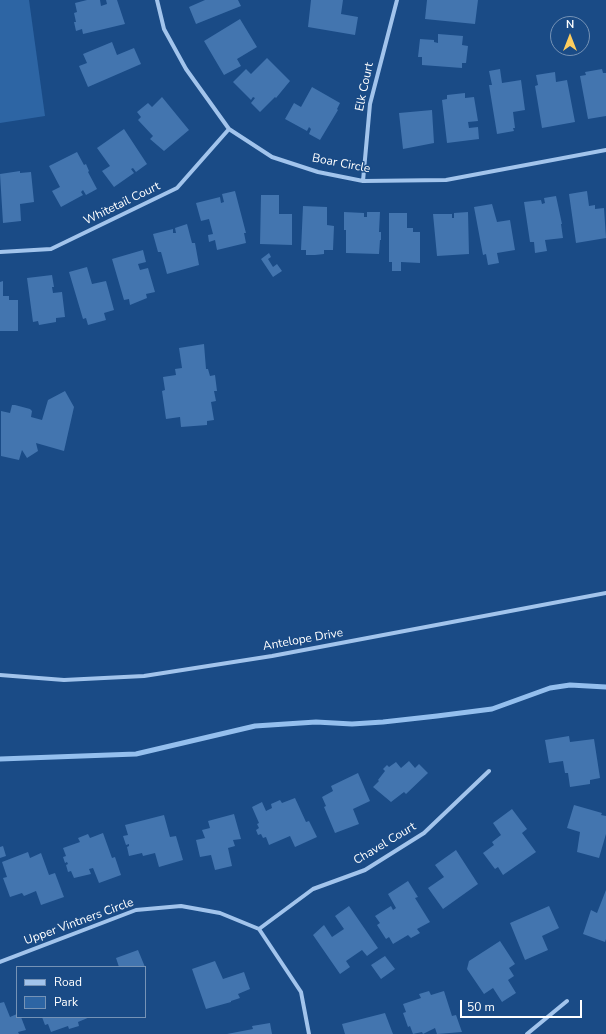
<!DOCTYPE html>
<style>
body{margin:0}
#map{position:relative;width:606px;height:1034px;overflow:hidden;background:#1a4b86;font-family:"Nunito Sans",sans-serif}
canvas{display:block}
.legend{position:absolute;left:16px;top:966px;width:130px;height:52px;box-sizing:border-box;background:#1a4b86;border:1px solid #7693b6;margin:0;padding:5px 7px;list-style:none;font-size:12px;color:#fff}
.legend li{display:flex;align-items:center;gap:8px;height:20px}
.legend b{width:20px;border:1px solid #7693b6}
.north{position:absolute;left:550px;top:16px;width:40px;height:40px;box-sizing:border-box;background:#1a4b86;border:1px solid #7693b6;border-radius:50%;rotate:0deg;font-size:11px;font-weight:700;line-height:16px;text-align:center;color:#fff}
.north::after{content:'';display:block;margin:auto;width:14px;height:18px;background:#fecd5e;clip-path:polygon(50% 0,100% 100%,50% 72%,0 100%)}
.scale{position:absolute;left:460px;top:1000px;width:122px;height:18px;box-sizing:border-box;border:2px solid #fff;border-top:0;padding-left:5px;font-size:12px;line-height:14px;white-space:nowrap;color:#fff;-webkit-text-stroke:3px #1a4b86;paint-order:stroke}
</style>
<div id="map">
<canvas width="606" height="1034"></canvas>
<ul class="legend">
<li><b style="height:5px;background:#a2c4ec"></b>Road</li>
<li><b style="height:11px;background:#2d65a4"></b>Park</li>
</ul>
<div class="north">N</div>
<div class="scale">50 m</div>
</div>
<script>
const ctx = document.querySelector('canvas').getContext('2d');
ctx.lineJoin = 'round';
function fill(path, color) {
  ctx.fillStyle = color;
  ctx.fill(path, 'evenodd');
}
function shape(rows) {
  const path = new Path2D();
  for (const r of rows) {
    path.moveTo(r[0], r[1]);
    for (let i = 2; i < r.length; i += 2) path.lineTo(r[i], r[i + 1]);
  }
  return path;
}
function stroke(path, color, width, dash) {
  ctx.strokeStyle = color;
  ctx.lineWidth = width;
  ctx.lineCap = dash ? 'butt' : 'round';
  ctx.setLineDash(dash || []);
  ctx.stroke(path);
}
function drawText(font, color, halo, rows, align = 'center') {
  ctx.font = font + ' "Nunito Sans",sans-serif';
  ctx.lineWidth = 3;
  ctx.setLineDash([]);
  ctx.textBaseline = 'middle';
  ctx.strokeStyle = halo;
  ctx.fillStyle = color;
  for (const [text, x, y, turn = 0] of rows) {
    ctx.save();
    ctx.translate(x, y);
    ctx.rotate((+turn || 0) * Math.PI / 180);
    ctx.textAlign = isNaN(turn) ? turn : align;
    if (halo) ctx.strokeText(text, 0, 0);
    ctx.fillText(text, 0, 0);
    ctx.restore();
  }
}
fill(shape([
 [0,0,29,0,45,116,0,123]
]), '#2d65a4');
stroke(shape([
 [0,759,136,754,255,726,316,722,352,724,383,722,437,716,492,709,550,688,570,685,606,687]
]), '#94bfee', 5);
fill(shape([
 [87,0,100,0,101,6,107,4,106,0,117,0,125,24,83,34,82,29,76,31,74,22,76,22,74,13,77,12,75,3],
 [205,0,238,0,241,6,196,24,189,7],
 [311,0,343,0,341,14,358,17,355,35,308,27],
 [427,0,478,0,475,24,425,19],
 [240,19,257,47,237,59,241,66,224,75,204,41],
 [438,34,463,36,462,45,468,46,466,63,462,63,462,68,422,65,422,57,418,57,420,39,434,40,434,42,438,43],
 [112,42,117,55,134,48,141,64,88,87,79,66,87,63,83,54],
 [267,58,290,81,276,98,275,97,260,112,251,103,255,98,253,97,251,100,233,82,246,69,251,74],
 [500,69,502,83,521,80,525,110,513,112,515,128,513,128,514,131,497,134,489,85,492,85,489,71],
 [602,69,603,73,606,73,606,116,588,119,580,76,586,75,585,72],
 [555,72,556,82,567,80,575,122,542,128,535,86,538,85,536,75],
 [312,87,340,103,337,109,338,110,320,140,309,134,311,129,309,127,307,131,285,119,294,103,301,107],
 [465,93,465,98,474,97,478,121,468,122,469,128,478,127,479,139,447,143,442,100,447,99,447,95],
 [162,97,189,130,164,151,150,139,153,136,138,120,141,117,137,112,148,103,152,107],
 [432,110,434,143,403,149,399,113],
 [124,129,147,164,136,172,133,168,131,169,134,173,114,187,102,171,110,166,97,148],
 [77,152,84,165,86,164,89,171,88,172,97,189,86,195,83,190,81,192,83,195,61,207,52,191,60,187,49,166],
 [20,171,20,173,31,172,34,202,20,204,21,221,3,223,0,174],
 [235,191,246,233,244,233,246,243,217,250,215,240,209,242,208,235,213,234,209,219,201,221,196,203,220,197,221,203,224,202,222,194],
 [587,191,589,206,595,205,595,209,604,208,606,238,576,243,569,194],
 [261,195,279,195,279,214,292,214,292,245,260,244],
 [556,196,562,224,561,224,563,238,545,240,547,251,535,253,534,242,530,242,524,202,541,200,542,204,545,203,544,198],
 [492,204,497,222,510,220,515,250,497,253,499,263,488,265,486,254,483,255,474,207],
 [303,206,327,207,327,225,334,226,333,250,324,250,324,254,315,255,306,255,306,250,301,250],
 [344,212,364,213,364,217,367,217,367,212,380,212,379,232,381,232,381,240,380,240,379,254,346,253,346,230,344,230],
 [468,212,469,254,437,256,433,214,452,214,452,218,454,218,454,213],
 [389,213,407,213,407,228,413,228,413,232,420,232,420,263,401,262,401,271,392,271,392,262,389,262],
 [187,224,192,243,195,243,199,265,167,274,161,252,158,252,153,234,173,229,173,233,176,233,175,228],
 [143,250,146,262,138,264,140,270,148,268,155,292,146,294,147,298,130,305,129,299,124,300,112,259],
 [269,253,271,257,268,259,273,267,277,264,282,271,273,277,261,259],
 [87,267,92,284,106,281,114,310,104,313,106,320,88,325,86,318,83,319,69,272],
 [52,275,54,287,52,287,53,293,62,292,65,317,56,318,56,322,39,325,38,321,33,322,27,278],
 [3,281,3,296,9,296,9,300,18,300,18,331,0,331,0,282],
 [204,344,206,369,208,369,210,376,215,375,217,391,214,391,216,401,211,402,214,420,207,421,207,425,181,427,180,417,166,419,162,391,165,390,163,377,176,375,175,369,182,368,179,348],
 [65,391,74,407,64,451,36,443,38,451,27,458,22,450,19,460,1,456,1,411,10,413,12,405,15,405,30,409,32,411,31,417,42,420,48,400],
 [569,736,570,742,594,739,600,778,590,780,590,784,570,787,568,773,565,773,563,761,549,763,545,740],
 [409,761,415,768,419,764,428,773,406,794,404,792,391,802,373,787,379,781,378,780,385,771,383,769,387,765,389,767,396,762,401,768],
 [358,773,370,801,353,809,359,824,335,833,324,807,326,806,322,797,333,791,331,786],
 [295,798,306,822,309,821,317,837,295,847,290,836,269,845,266,837,263,838,261,834,258,835,256,830,259,828,257,824,259,823,252,807,262,802,266,811,272,808,271,804,280,800,282,803],
 [574,805,602,813,601,815,606,816,606,834,599,858,577,852,580,832,567,828],
 [512,809,527,829,522,833,536,852,503,875,498,867,495,869,483,853,494,845,492,842,501,835,493,823],
 [234,814,241,839,233,840,235,846,228,848,232,866,215,870,211,855,200,857,196,840,205,838,202,830,210,828,208,821],
 [164,815,170,837,176,836,183,860,159,867,155,853,143,856,142,853,129,856,127,847,129,846,129,844,126,845,123,836,128,835,125,825],
 [103,833,112,858,115,857,121,875,99,883,93,868,89,869,91,874,74,878,71,871,68,872,66,865,68,864,67,862,65,863,63,857,66,856,63,848,80,842,78,838,88,834,90,838],
 [3,846,6,856,0,858,0,847],
 [456,850,478,884,443,909,428,888,444,877,435,865],
 [28,852,30,858,41,853,49,875,55,873,64,897,41,905,36,891,24,896,22,893,10,897,3,878,7,877,2,862],
 [408,881,418,897,415,898,430,922,417,929,420,933,411,938,408,935,393,944,389,937,386,939,377,925,380,923,375,916,391,906,393,910,396,908,388,894],
 [606,890,606,939,605,942,583,934,591,910,597,913],
 [349,906,378,948,367,956,362,950,346,961,350,967,340,974,313,935,324,925,332,937,344,929,335,916],
 [549,906,559,928,542,936,548,950,525,960,510,923],
 [500,941,515,964,509,968,514,976,508,980,516,993,502,1002,493,988,484,994,467,969,469,961],
 [138,950,145,967,119,967,116,958],
 [385,956,395,969,381,979,371,965],
 [215,961,223,979,244,972,250,989,238,994,240,998,231,1001,231,1002,206,1009,192,969],
 [429,991,431,995,444,991,452,1016,456,1015,462,1032,437,1034,435,1028,423,1034,422,1032,413,1034,410,1026,408,1027,403,1013,406,1012,403,1004,421,998,419,994],
 [4,1002,10,1017,17,1014,17,1017,21,1017,26,1030,18,1032,19,1034,0,1034,0,1003],
 [385,1013,393,1034,345,1034,342,1024],
 [42,1017,90,1017,78,1022,79,1026,69,1029,68,1026,51,1032,48,1024,45,1025],
 [270,1023,272,1034,227,1034,253,1029,252,1026]
]), '#4375af');
stroke(shape([
 [157,0,164,29,186,69,229,129,272,157,318,172,363,181,446,180,606,150],
 [363,181,370,104,397,0],
 [0,252,51,249,177,188,229,129],
 [0,675,64,680,144,676,272,656,606,593],
 [259,929,313,889,365,870,424,833,489,771],
 [0,962,136,910,181,906,220,913,259,929,301,992,309,1034],
 [527,1034,567,1001]
]), '#a2c4ec', 4);
drawText('12px', '#fff', '#1a4b86', [
 ["Elk Court",365,87,-78],
 ["Boar Circle",341,164,11],
 ["Whitetail Court",122,204,-26],
 ["Antelope Drive",303,640,-10],
 ["Chavel Court",385,844,-31],
 ["Upper Vintners Circle",79,922,-20]
]);
</script>
